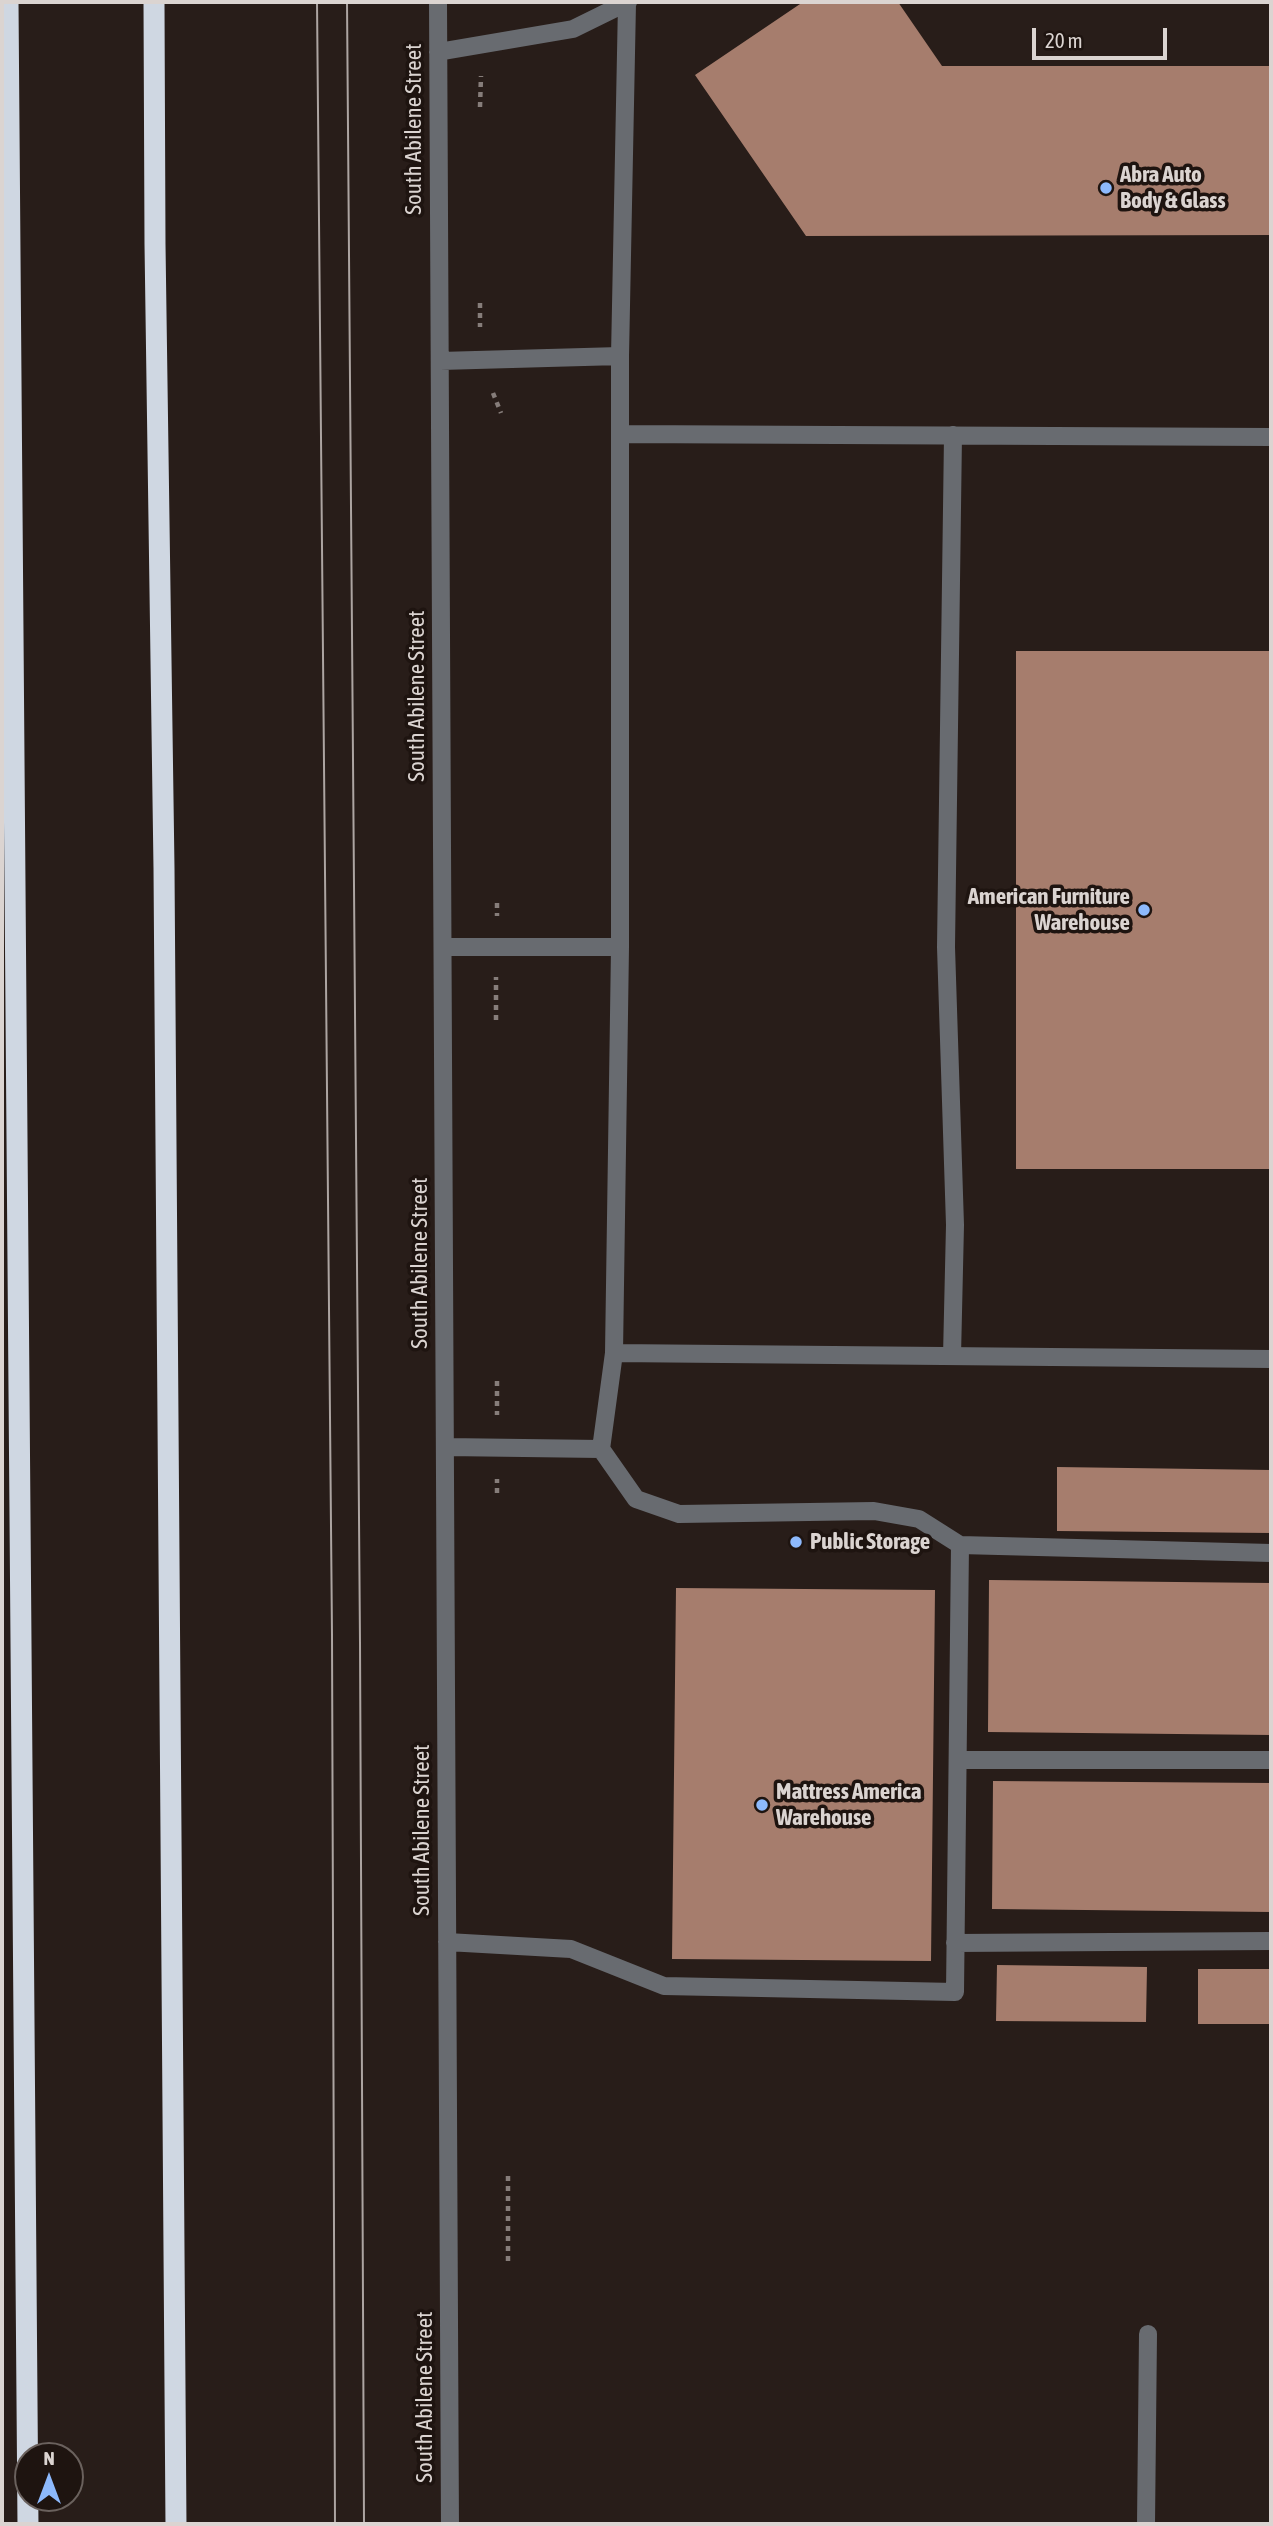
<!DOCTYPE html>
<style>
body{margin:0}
#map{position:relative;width:1273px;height:2526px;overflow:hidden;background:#281d19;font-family:"Asap Condensed",sans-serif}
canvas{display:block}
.frame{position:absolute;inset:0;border:4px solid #dbd4d1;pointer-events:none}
.north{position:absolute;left:14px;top:2442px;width:70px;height:70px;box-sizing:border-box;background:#1e1410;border:2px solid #6a615d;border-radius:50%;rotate:0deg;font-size:19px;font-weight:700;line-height:28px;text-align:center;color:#dbd4d1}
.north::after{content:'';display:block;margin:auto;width:24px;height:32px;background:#8db9fc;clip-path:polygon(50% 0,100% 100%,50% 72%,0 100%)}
.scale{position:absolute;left:1032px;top:28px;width:135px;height:32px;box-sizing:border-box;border:4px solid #dbd4d1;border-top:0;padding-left:9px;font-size:21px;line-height:24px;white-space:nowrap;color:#dbd4d1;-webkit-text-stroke:5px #1e1410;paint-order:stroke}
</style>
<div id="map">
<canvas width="1273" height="2526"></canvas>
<div class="frame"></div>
<div class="north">N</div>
<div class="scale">20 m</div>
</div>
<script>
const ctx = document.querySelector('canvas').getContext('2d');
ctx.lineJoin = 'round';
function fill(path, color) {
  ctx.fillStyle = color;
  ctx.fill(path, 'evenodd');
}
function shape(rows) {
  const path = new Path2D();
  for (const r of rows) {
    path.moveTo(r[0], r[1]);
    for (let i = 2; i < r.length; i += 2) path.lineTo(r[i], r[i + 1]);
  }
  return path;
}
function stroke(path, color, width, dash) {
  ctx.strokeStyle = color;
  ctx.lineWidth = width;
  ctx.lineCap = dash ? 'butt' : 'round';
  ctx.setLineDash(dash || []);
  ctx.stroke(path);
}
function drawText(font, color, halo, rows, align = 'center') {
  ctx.font = font + ' "Asap Condensed",sans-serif';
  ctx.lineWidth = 7;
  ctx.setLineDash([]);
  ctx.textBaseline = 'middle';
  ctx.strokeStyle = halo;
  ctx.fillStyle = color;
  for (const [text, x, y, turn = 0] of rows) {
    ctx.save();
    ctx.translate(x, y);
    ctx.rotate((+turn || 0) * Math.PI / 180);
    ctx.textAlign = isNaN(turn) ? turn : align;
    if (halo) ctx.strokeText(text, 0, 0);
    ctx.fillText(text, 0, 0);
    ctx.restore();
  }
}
fill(shape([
 [803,2,898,2,942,66,1271,66,1271,235,806,236,695,75],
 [1016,651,1271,651,1271,1169,1016,1169],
 [1057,1467,1271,1470,1271,1533,1057,1531],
 [989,1580,1271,1583,1271,1735,988,1732],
 [676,1588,935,1590,931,1961,672,1959],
 [993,1781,1271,1783,1271,1912,992,1909],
 [997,1965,1147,1967,1146,2022,996,2021],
 [1198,1969,1271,1969,1271,2024,1198,2024]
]), '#a67d6d');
stroke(shape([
 [480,107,481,76],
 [480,303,480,327],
 [493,393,501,413],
 [497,903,497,916],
 [496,1020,496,977],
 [497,1381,497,1415],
 [497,1493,497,1479],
 [508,2176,508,2265]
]), '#867d7a', 4.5, [5, 5]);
stroke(shape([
 [438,2,450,2524],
 [438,52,573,29,628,2],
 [620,356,627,3],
 [440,361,620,356,620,947,614,1353,601,1449],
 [620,434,1271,437],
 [443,947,620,947],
 [614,1353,1271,1359],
 [952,1356,955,1225,946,947,953,435],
 [446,1447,601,1449,636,1499,679,1514,874,1511,919,1519,960,1545,955,1992,664,1986,571,1949,447,1942],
 [960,1545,1271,1553],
 [958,1760,1271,1760],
 [955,1943,1271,1941],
 [1146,2524,1148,2334]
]), '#686b70', 18);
stroke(shape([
 [8,2,28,2524],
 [154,2,155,244,164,868,176,2524]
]), '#cfd7e2', 21);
stroke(shape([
 [317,2,332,1634,335,2524],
 [347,2,360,1642,364,2524]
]), '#aca4a1', 2);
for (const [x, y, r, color] of [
 [1106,188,7,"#8db9fc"],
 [1144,910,7,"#8db9fc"],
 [796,1542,7,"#8db9fc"],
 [762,1805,7,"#8db9fc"]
]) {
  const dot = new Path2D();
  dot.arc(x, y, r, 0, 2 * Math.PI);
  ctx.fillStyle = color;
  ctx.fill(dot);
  stroke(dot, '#1e1410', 2.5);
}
drawText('23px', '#dbd4d1', '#1e1410', [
 ["South Abilene Street",414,129,-90],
 ["South Abilene Street",417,696,-90],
 ["South Abilene Street",420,1263,-90],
 ["South Abilene Street",422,1830,-90],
 ["South Abilene Street",425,2397,-90]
]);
drawText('bold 23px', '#dbd4d1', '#1e1410', [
 ["Abra Auto",1120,175],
 ["Body & Glass",1120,201],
 ["American Furniture",1130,897,"right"],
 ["Warehouse",1130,923,"right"],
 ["Public Storage",810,1542],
 ["Mattress America",776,1792],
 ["Warehouse",776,1818]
], 'left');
</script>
